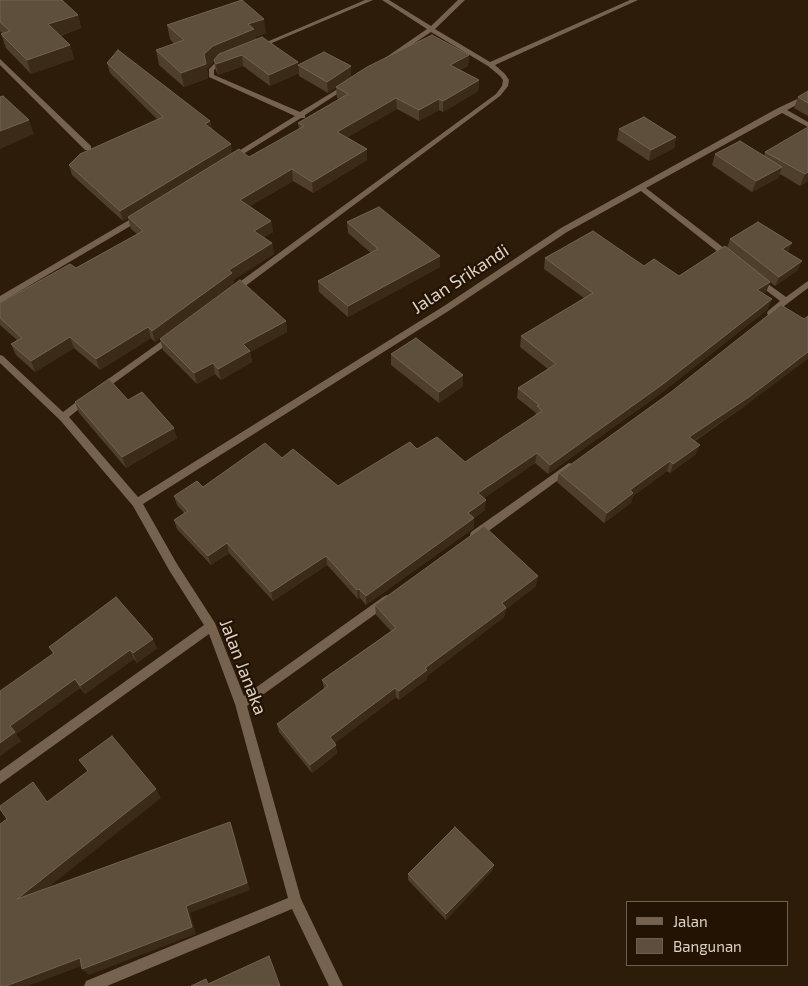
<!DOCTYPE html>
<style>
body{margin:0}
#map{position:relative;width:808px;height:986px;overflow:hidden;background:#2d1c0a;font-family:"Exo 2",sans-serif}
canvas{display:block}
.legend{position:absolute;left:626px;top:901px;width:162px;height:65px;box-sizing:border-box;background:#231302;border:1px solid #6d5f50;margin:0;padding:6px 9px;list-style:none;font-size:15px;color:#ddd1c6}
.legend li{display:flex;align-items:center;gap:10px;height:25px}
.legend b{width:25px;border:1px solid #6d5f50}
</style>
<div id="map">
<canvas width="808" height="986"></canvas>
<ul class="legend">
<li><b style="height:6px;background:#75624f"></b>Jalan</li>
<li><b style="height:14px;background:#5e4e3c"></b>Bangunan</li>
</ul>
</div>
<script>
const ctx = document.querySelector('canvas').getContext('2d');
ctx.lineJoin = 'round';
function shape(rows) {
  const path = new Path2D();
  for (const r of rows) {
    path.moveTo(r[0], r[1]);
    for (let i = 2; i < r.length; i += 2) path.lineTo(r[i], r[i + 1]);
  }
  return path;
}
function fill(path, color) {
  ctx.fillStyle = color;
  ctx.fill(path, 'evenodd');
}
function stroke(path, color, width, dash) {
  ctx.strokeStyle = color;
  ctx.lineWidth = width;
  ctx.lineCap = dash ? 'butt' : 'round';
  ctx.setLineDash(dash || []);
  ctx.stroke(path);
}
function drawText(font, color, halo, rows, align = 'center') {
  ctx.font = font + ' "Exo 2",sans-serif';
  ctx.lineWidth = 4.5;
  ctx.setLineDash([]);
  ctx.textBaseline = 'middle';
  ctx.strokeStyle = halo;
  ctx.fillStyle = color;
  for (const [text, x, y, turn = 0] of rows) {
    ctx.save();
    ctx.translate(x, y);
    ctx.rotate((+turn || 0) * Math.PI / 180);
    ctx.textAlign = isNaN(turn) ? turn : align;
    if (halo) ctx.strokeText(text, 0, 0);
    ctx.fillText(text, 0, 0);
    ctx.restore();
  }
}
fill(shape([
 [365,0,373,0,260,48,255,47,365,0],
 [382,0,389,0,431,26,458,0,465,0,435,29,490,62,630,0,638,0,495,65,505,74,509,80,508,86,500,96,236,293,230,293,230,289,496,94,502,86,503,80,500,76,488,66,431,32,389,60,385,60,385,58,427,29,382,0],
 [226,58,229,60,220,64,214,70,214,75,300,112,346,84,351,85,305,115,305,118,301,118,232,161,229,161,229,157,295,116,209,77,209,69,216,62,226,58],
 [0,59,91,146,91,150,85,150,0,65,0,59],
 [808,94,808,99,787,110,808,122,808,127,782,113,646,188,733,255,733,259,727,259,641,191,567,232,450,310,143,504,177,564,215,623,244,696,383,597,387,595,391,597,392,600,391,603,247,706,301,899,343,986,329,986,292,909,107,986,84,986,86,981,288,898,235,704,209,634,0,784,0,771,204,625,169,570,133,506,60,420,0,363,0,355,3,356,63,412,83,397,89,397,91,399,89,401,69,417,138,497,444,306,561,228,778,108,808,94],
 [141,213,145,216,144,218,0,303,0,296,141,213],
 [757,276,786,297,808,281,808,288,771,316,768,315,767,313,768,311,780,301,754,281,754,277,757,276],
 [173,333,176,334,177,336,176,338,103,391,97,391,95,389,97,387,173,333],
 [569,463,572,464,574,467,572,470,479,538,471,538,470,535,471,532,569,463]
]), '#75624f');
fill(shape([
 [0,0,78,15,81,28,60,36,70,45,74,59,31,74,6,48,1,34,3,34,0,31],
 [167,25,266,33,255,37,256,39,298,62,299,73,270,86,243,66,218,75,216,71,214,61,207,69,208,78,184,87,159,65,156,50,174,44,170,39],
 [469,55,468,66,460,70,479,80,478,91,443,112,439,110,419,121,397,109,347,137,367,149,367,160,313,193,293,181,250,206,271,221,273,232,264,237,272,243,274,254,233,280,234,284,155,342,151,338,100,370,74,348,35,372,16,355,11,344,17,340,0,325,0,303,76,268,137,234,131,229,128,218,123,221,72,175,69,165,158,120,110,73,107,63,210,121,212,129,232,153,249,157,299,129,298,123,339,99,337,98,336,87],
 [298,65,351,66,351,77,328,93,299,76],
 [808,91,808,116,794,108,798,97],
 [808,127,808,181,800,186,780,174,778,178,752,192,712,165,715,154,764,156,765,152],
 [619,129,676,137,674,148,649,161,617,140],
 [347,222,440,256,440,267,348,317,319,292,318,281,371,253,348,233],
 [730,239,788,252,798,270,775,286,770,282,766,292,763,294,768,309,660,394,548,474,535,463,484,498,485,510,474,518,474,528,366,605,360,598,358,599,327,565,273,601,229,553,211,565,177,529,174,520,184,513,177,505,174,496,203,487,282,458,338,486,417,449,465,462,535,416,536,413,517,398,518,388,548,369,520,347,521,336,584,298,544,269,545,258,644,266,679,276,727,248],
 [804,319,745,406,695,441,696,454,670,473,667,471,633,496,631,503,604,523,557,482,559,473],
 [286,321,287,332,250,352,252,362,221,380,215,374,197,384,163,350,160,339],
 [391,354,463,375,463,386,439,403,391,365],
 [128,400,177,438,126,468,79,413,75,402],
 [536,586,506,609,504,617,427,676,427,679,399,700,396,697,335,743,337,753,312,773,279,732,277,724,324,689,322,680,391,631,376,615,375,605],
 [49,647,157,648,137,663,134,659,85,694,80,688,16,734,21,741,0,756,53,654],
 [494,865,492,871,446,920,408,880,408,874]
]), '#4f3e2c');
fill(shape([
 [78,15,81,28,52,38,48,24],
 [264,19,266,33,255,37,256,43,215,60,207,69,208,78,184,87,181,73,204,54,213,46,248,24],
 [70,45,74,59,31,74,27,60],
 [242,55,243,66,218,75,216,64],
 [469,55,468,66,449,76,450,65],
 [298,62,299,73,270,86,269,75],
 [351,66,351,77,328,93,327,82],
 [479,80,478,91,443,112,443,101],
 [396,98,397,109,338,143,337,132],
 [439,99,439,110,419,121,419,110],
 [29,120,34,134,0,149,0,131],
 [210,121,212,131,205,124],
 [676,137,674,148,649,161,651,150],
 [231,144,232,154,123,221,120,211],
 [367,149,367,160,313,193,312,182],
 [782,167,778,178,752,192,756,181],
 [292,169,293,181,242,211,240,200],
 [808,172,808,181,800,186,805,174],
 [271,221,273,232,256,242,254,231],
 [272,243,274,254,233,280,234,284,155,342,152,331,229,270],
 [792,243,788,252,782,249],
 [440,256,440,267,348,317,348,306],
 [802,261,798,270,775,286,779,277],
 [770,282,766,292,754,300,757,290],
 [772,299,768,309,660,394,548,474,550,465],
 [286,321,287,332,250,352,252,362,221,380,218,369,243,344],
 [148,327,151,338,100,370,96,359],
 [70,337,74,348,35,372,31,361],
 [808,352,808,359,745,406,686,446,689,437],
 [213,363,215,374,197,384,194,373],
 [463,375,463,386,439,403,439,392],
 [174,428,177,438,126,468,122,457],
 [700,445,696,454,670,473,673,464],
 [537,453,535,463,477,503,478,493],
 [670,461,667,471,633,496,631,503,604,523,607,513,630,490],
 [486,500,485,510,468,522,468,513],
 [474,518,474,528,366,605,366,596],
 [227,543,229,553,211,565,208,556],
 [326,556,327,565,273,601,271,592],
 [538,576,536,586,506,609,504,617,427,676,427,679,399,700,399,691,502,603],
 [359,589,360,598,358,599,357,590],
 [153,639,157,648,137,663,133,653],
 [130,650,134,659,85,694,80,686],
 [75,679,80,688,16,734,21,741,0,756,0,743,10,726],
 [395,688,396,697,331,746,330,737],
 [336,745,337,753,312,773,310,765],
 [156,789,161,798,25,906,17,899],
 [230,822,233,830,250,890,190,913,196,934,89,975,82,969,186,906],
 [494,865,492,871,446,920,446,914],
 [80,958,87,964,28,986,6,986]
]), '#3b2a17');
const building = shape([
 [0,0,62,0,78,15,48,24,70,45,27,60,1,34,10,31,0,22,0,0],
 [242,0,264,19,248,24,254,29,213,46,204,54,206,64,181,73,156,50,184,40,167,25,242,0],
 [432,35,469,55,450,65,479,80,443,101,439,99,419,110,396,98,337,132,367,149,312,182,292,169,240,200,271,221,254,231,272,243,229,270,232,273,152,331,148,327,96,359,70,337,31,361,11,344,22,338,0,318,0,303,70,264,76,268,143,231,128,217,239,149,249,157,304,126,298,123,348,94,336,87,367,67,432,35],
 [262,37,298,62,269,75,242,55,216,64,214,60,219,54,262,37],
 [118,50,210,121,205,124,231,144,120,211,69,165,80,154,163,117,107,63,118,50],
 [324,52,351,66,327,82,298,65,324,52],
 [808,91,808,103,798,97,808,91],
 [3,96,29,120,0,131,0,97,3,96],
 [644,117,676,137,651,150,619,129,644,117],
 [808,127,808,172,805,174,765,152,808,127],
 [740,141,782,167,756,181,715,154,740,141],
 [379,207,440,256,348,306,318,281,378,249,347,222,379,207],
 [758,222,792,243,782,249,802,261,779,277,730,239,758,222],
 [593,231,644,266,654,259,679,276,725,246,770,282,757,290,772,299,663,384,550,465,537,453,478,493,486,500,468,513,474,518,366,596,359,589,357,590,326,556,271,592,227,543,208,556,174,520,188,511,174,496,197,481,203,487,265,443,282,458,293,449,338,486,410,442,417,449,437,437,465,462,542,411,537,406,539,405,518,388,556,364,521,336,593,293,545,258,593,231],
 [240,280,286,321,243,344,250,351,218,369,213,363,194,373,160,339,240,280],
 [781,305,804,319,808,316,808,352,749,397,689,437,700,445,673,464,670,461,630,490,633,493,607,513,559,473,671,392,781,305],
 [416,338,463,375,439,392,391,354,416,338],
 [109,379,128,400,142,392,174,428,122,457,75,402,109,379],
 [484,526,538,576,502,603,506,608,425,668,427,670,399,691,395,688,330,737,336,745,310,765,277,724,328,686,322,680,396,628,375,605,484,526],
 [116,597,153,639,133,653,130,650,80,686,75,679,10,726,15,732,0,743,0,691,54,653,49,647,116,597],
 [112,736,156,789,17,899,230,822,247,883,186,906,192,927,82,969,80,958,6,986,0,986,0,824,7,819,0,809,0,806,33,782,47,802,88,771,79,760,112,736],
 [455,827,494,865,446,914,408,874,455,827],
 [269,956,280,986,191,986,206,979,208,984,269,956]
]);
fill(building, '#5e4e3c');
stroke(building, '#726252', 1);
drawText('18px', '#ddd1c6', '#231302', [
 ["Jalan Srikandi",460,279,-33],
 ["Jalan Janaka",243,667,69]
]);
</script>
